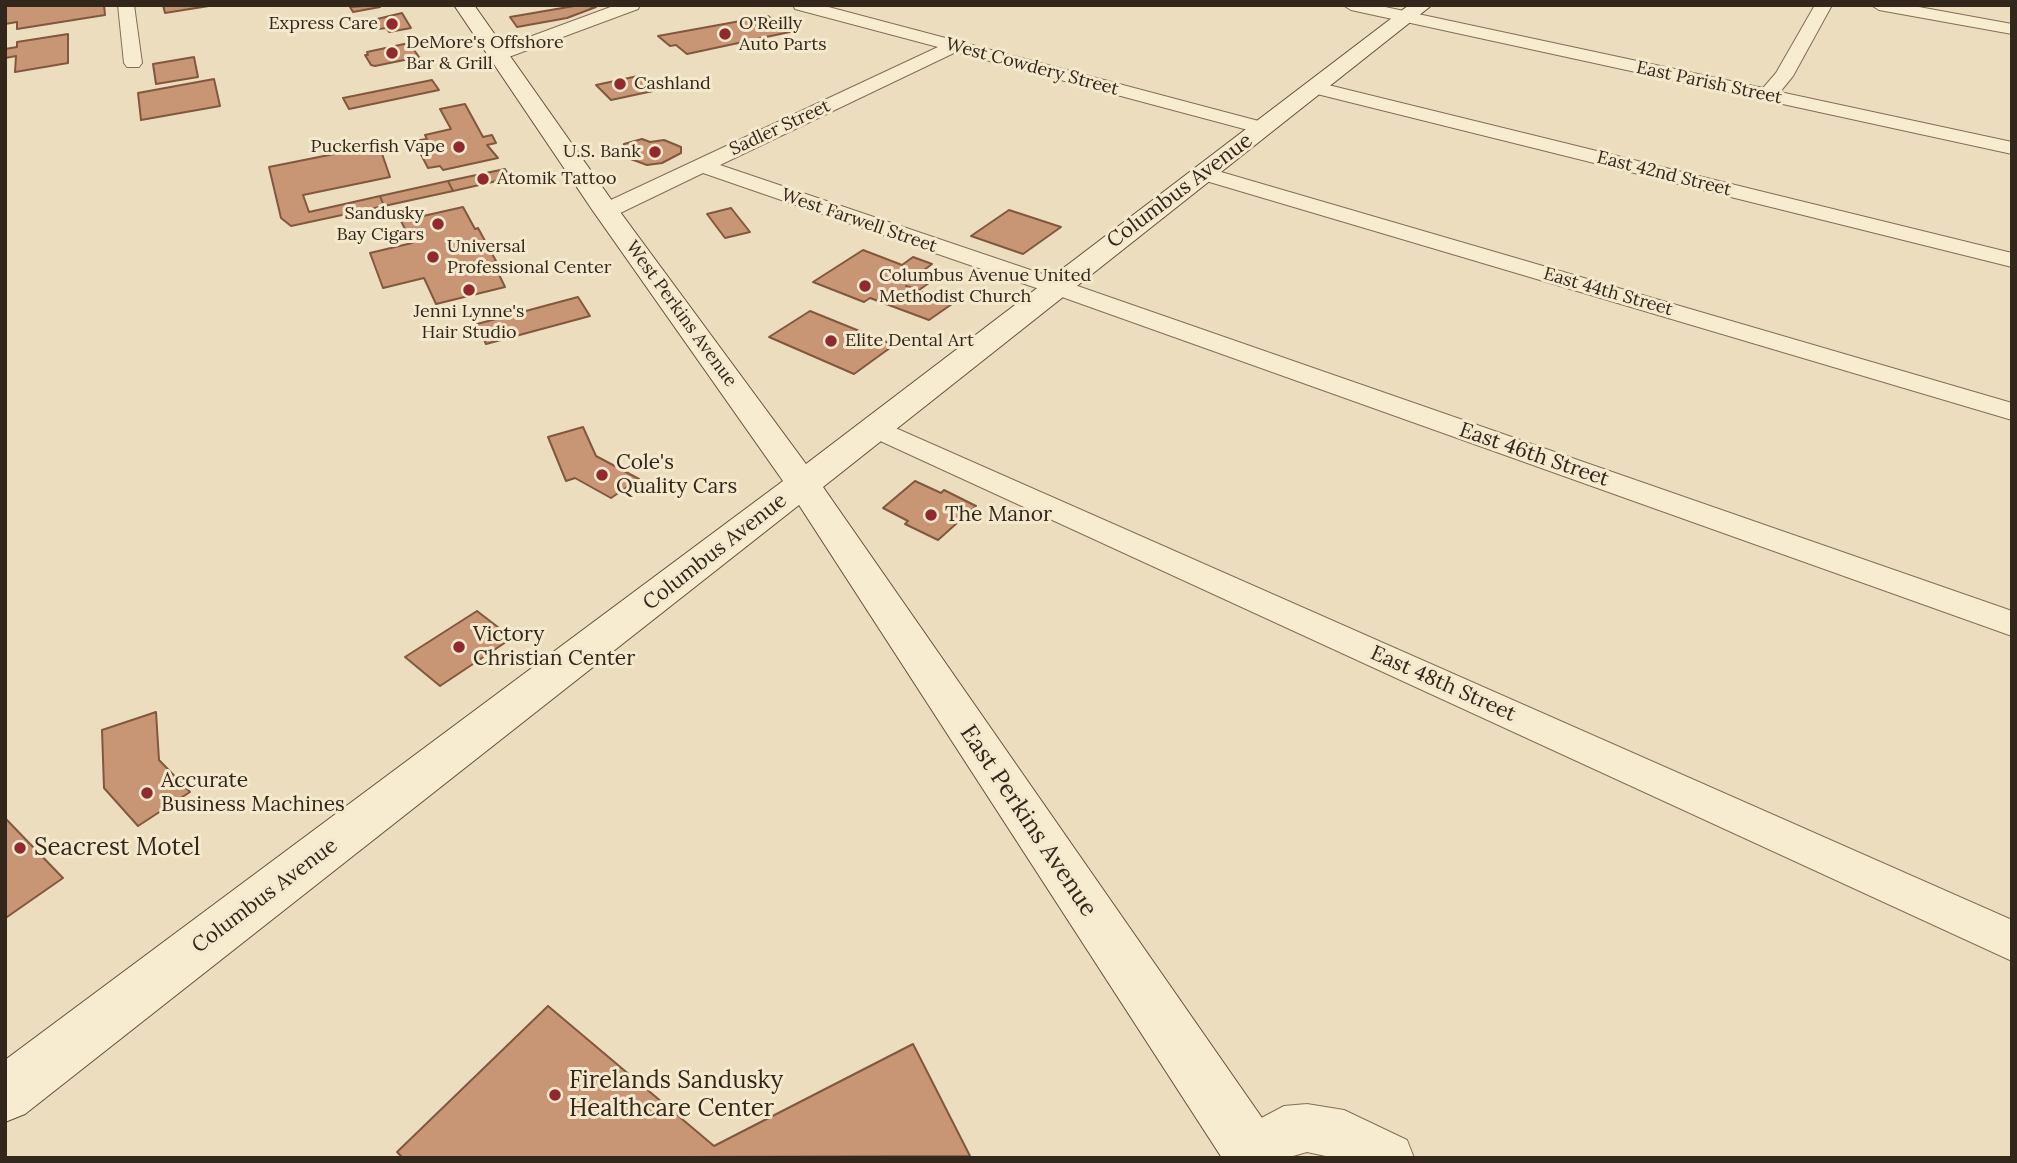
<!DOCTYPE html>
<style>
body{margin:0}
#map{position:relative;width:2017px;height:1163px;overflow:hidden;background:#ecddbe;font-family:Lora,serif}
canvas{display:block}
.frame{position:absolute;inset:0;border:7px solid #33271c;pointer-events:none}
</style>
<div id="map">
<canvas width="2017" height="1163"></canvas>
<div class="frame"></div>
</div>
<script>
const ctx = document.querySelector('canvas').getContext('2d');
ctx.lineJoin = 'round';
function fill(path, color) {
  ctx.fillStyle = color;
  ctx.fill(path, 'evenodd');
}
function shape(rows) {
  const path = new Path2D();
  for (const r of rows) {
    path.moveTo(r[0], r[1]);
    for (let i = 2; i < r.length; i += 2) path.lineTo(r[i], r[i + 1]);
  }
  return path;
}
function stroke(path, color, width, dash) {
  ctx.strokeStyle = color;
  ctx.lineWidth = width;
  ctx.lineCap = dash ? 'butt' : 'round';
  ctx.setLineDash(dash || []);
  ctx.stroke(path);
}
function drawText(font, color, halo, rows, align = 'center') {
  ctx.font = font + ' Lora,serif';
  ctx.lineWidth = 6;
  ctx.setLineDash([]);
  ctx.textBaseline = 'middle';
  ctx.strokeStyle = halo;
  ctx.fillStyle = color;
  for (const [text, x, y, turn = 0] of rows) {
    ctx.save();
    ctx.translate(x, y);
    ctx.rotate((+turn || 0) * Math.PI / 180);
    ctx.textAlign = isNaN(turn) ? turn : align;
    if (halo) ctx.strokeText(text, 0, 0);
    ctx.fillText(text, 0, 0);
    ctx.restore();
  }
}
const building = shape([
 [5,5,104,5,105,15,17,29,17,22,5,24,5,5],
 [163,5,215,5,165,13,163,5],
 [379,5,380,7,353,12,350,7,379,5],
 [580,5,596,7,567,18,517,27,510,17,580,5],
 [402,13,411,28,389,32,386,28,378,29,373,20,402,13],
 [768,16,785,29,794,27,799,30,687,54,676,45,670,46,658,36,768,16],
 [68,34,68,63,15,72,16,56,5,58,5,49,17,47,17,42,68,34],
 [409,43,419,57,375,66,371,65,365,55,368,55,367,52,409,43],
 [194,57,198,77,156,84,153,64,194,57],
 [638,76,653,91,611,100,596,85,638,76],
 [214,79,220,106,141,120,138,93,214,79],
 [432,80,439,90,349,109,343,98,432,80],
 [465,104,483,137,492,135,496,143,487,145,498,158,443,170,440,166,428,168,414,141,427,139,425,135,451,129,440,109,465,104],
 [642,139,650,142,664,140,681,147,681,153,662,163,647,165,628,158,629,151,623,148,624,144,642,139],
 [379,145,390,177,303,195,309,212,380,196,384,206,291,226,281,218,269,167,379,145],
 [505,169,510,178,453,191,448,181,505,169],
 [448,181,453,191,384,206,380,196,448,181],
 [463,207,475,229,478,228,496,261,493,262,505,287,436,304,424,278,383,288,370,253,412,243,401,221,463,207],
 [731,208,750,232,725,238,707,214,731,208],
 [1009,210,1061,227,1023,254,971,236,1009,210],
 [863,250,902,265,913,257,932,264,920,273,936,278,919,290,906,286,952,304,929,320,870,298,864,302,813,282,863,250],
 [578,297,590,316,486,344,477,324,578,297],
 [810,311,894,345,854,374,769,337,810,311],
 [583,427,596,456,639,479,611,498,575,478,566,481,548,437,583,427],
 [915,481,941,493,944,490,976,506,938,540,905,524,908,521,883,508,915,481],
 [477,611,512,638,440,686,405,657,477,611],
 [156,712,159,760,190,792,138,826,104,788,102,730,156,712],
 [5,818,63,878,7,917,5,915,5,818],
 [548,1006,714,1146,913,1044,970,1156,403,1158,397,1152,548,1006]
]);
fill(building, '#c99675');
stroke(building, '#81583e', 2);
const minor = shape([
 [118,5,134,5,142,63,139,67,127,67,124,63,118,5],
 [616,5,640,5,638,9,506,58,494,58,491,54,494,50,616,5],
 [793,5,821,5,1270,124,1273,128,1270,132,1263,134,956,52,720,165,1066,282,2012,611,2012,636,1048,292,703,173,614,216,598,216,595,211,598,206,938,47,795,9,793,5],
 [1343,5,1376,5,1763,88,1776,73,1815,5,1832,5,1793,76,1780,92,2012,142,2012,154,1351,10,1343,5],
 [1871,5,1908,5,2012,24,2012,34,1879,10,1871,5],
 [1316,82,2012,253,2012,267,1309,92,1306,88,1316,82],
 [1204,167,2012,403,2012,420,1196,178,1193,173,1196,168,1204,167],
 [875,419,2012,920,2012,961,865,434,861,428,865,422,875,419],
 [1307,1104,1344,1110,1407,1140,1414,1158,1335,1158,1307,1152,1286,1158,1229,1158,1226,1151,1233,1133,1284,1106,1307,1104]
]);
const secondary = shape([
 [454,5,474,5,615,205,806,464,1409,5,1432,5,823,487,1276,1138,1285,1158,1222,1158,799,505,25,1114,5,1122,5,1060,783,481,593,211,454,5]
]);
stroke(minor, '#836e57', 2);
stroke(secondary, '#654f3b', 2);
fill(minor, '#f7ebd0');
fill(secondary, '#f7ebd0');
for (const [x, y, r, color] of [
 [392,24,7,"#902a2c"],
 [725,34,7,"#902a2c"],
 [392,53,7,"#902a2c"],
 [620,84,7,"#902a2c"],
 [459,147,7,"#902a2c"],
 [655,152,7,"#902a2c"],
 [483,179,7,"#902a2c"],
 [438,224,7,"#902a2c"],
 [433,257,7,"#902a2c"],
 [865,286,7,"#902a2c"],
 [469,290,7,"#902a2c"],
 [831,341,7,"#902a2c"],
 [602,475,7,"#902a2c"],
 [931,515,7,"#902a2c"],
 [459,647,7,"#902a2c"],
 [147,793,7,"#902a2c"],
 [20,848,7,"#902a2c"],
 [555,1095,7,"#902a2c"]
]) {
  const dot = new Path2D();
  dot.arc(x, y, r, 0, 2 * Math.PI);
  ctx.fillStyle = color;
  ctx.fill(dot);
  stroke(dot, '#f4e8cd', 2.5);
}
drawText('18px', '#33271c', '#f4e8cd', [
 ["Express Care",378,24,"right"],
 ["O'Reilly",739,24],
 ["Auto Parts",739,45],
 ["DeMore's Offshore",406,43],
 ["Bar & Grill",406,64],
 ["Cashland",634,84],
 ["Puckerfish Vape",445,147,"right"],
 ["U.S. Bank",641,152,"right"],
 ["Atomik Tattoo",497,179],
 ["Sandusky",424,214,"right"],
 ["Bay Cigars",424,235,"right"],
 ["Universal",447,247],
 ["Professional Center",447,268],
 ["Columbus Avenue United",879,276],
 ["Methodist Church",879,297],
 ["Jenni Lynne's",469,312,"center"],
 ["Hair Studio",469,333,"center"],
 ["Elite Dental Art",845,341]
], 'left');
drawText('18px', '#33271c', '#f4e8cd', [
 ["West Cowdery Street",1032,67,15],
 ["East Parish Street",1709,83,12],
 ["Sadler Street",780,128,-25],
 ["East 42nd Street",1664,174,14],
 ["West Farwell Street",859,221,19],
 ["East 44th Street",1608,292,16],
 ["West Perkins Avenue",681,314,54]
]);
drawText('21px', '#33271c', '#f4e8cd', [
 ["Columbus Avenue",1180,191,-37],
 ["East 46th Street",1534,455,19],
 ["Columbus Avenue",715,552,-38],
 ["East 48th Street",1443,684,24],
 ["Columbus Avenue",265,896,-37]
]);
drawText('21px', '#33271c', '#f4e8cd', [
 ["Cole's",616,463],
 ["Quality Cars",616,487],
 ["The Manor",945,515],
 ["Victory",473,635],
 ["Christian Center",473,659],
 ["Accurate",161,781],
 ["Business Machines",161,805]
], 'left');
drawText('24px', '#33271c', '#f4e8cd', [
 ["East Perkins Avenue",1028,821,56]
]);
drawText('24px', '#33271c', '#f4e8cd', [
 ["Seacrest Motel",34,848],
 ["Firelands Sandusky",569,1081],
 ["Healthcare Center",569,1109]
], 'left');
</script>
